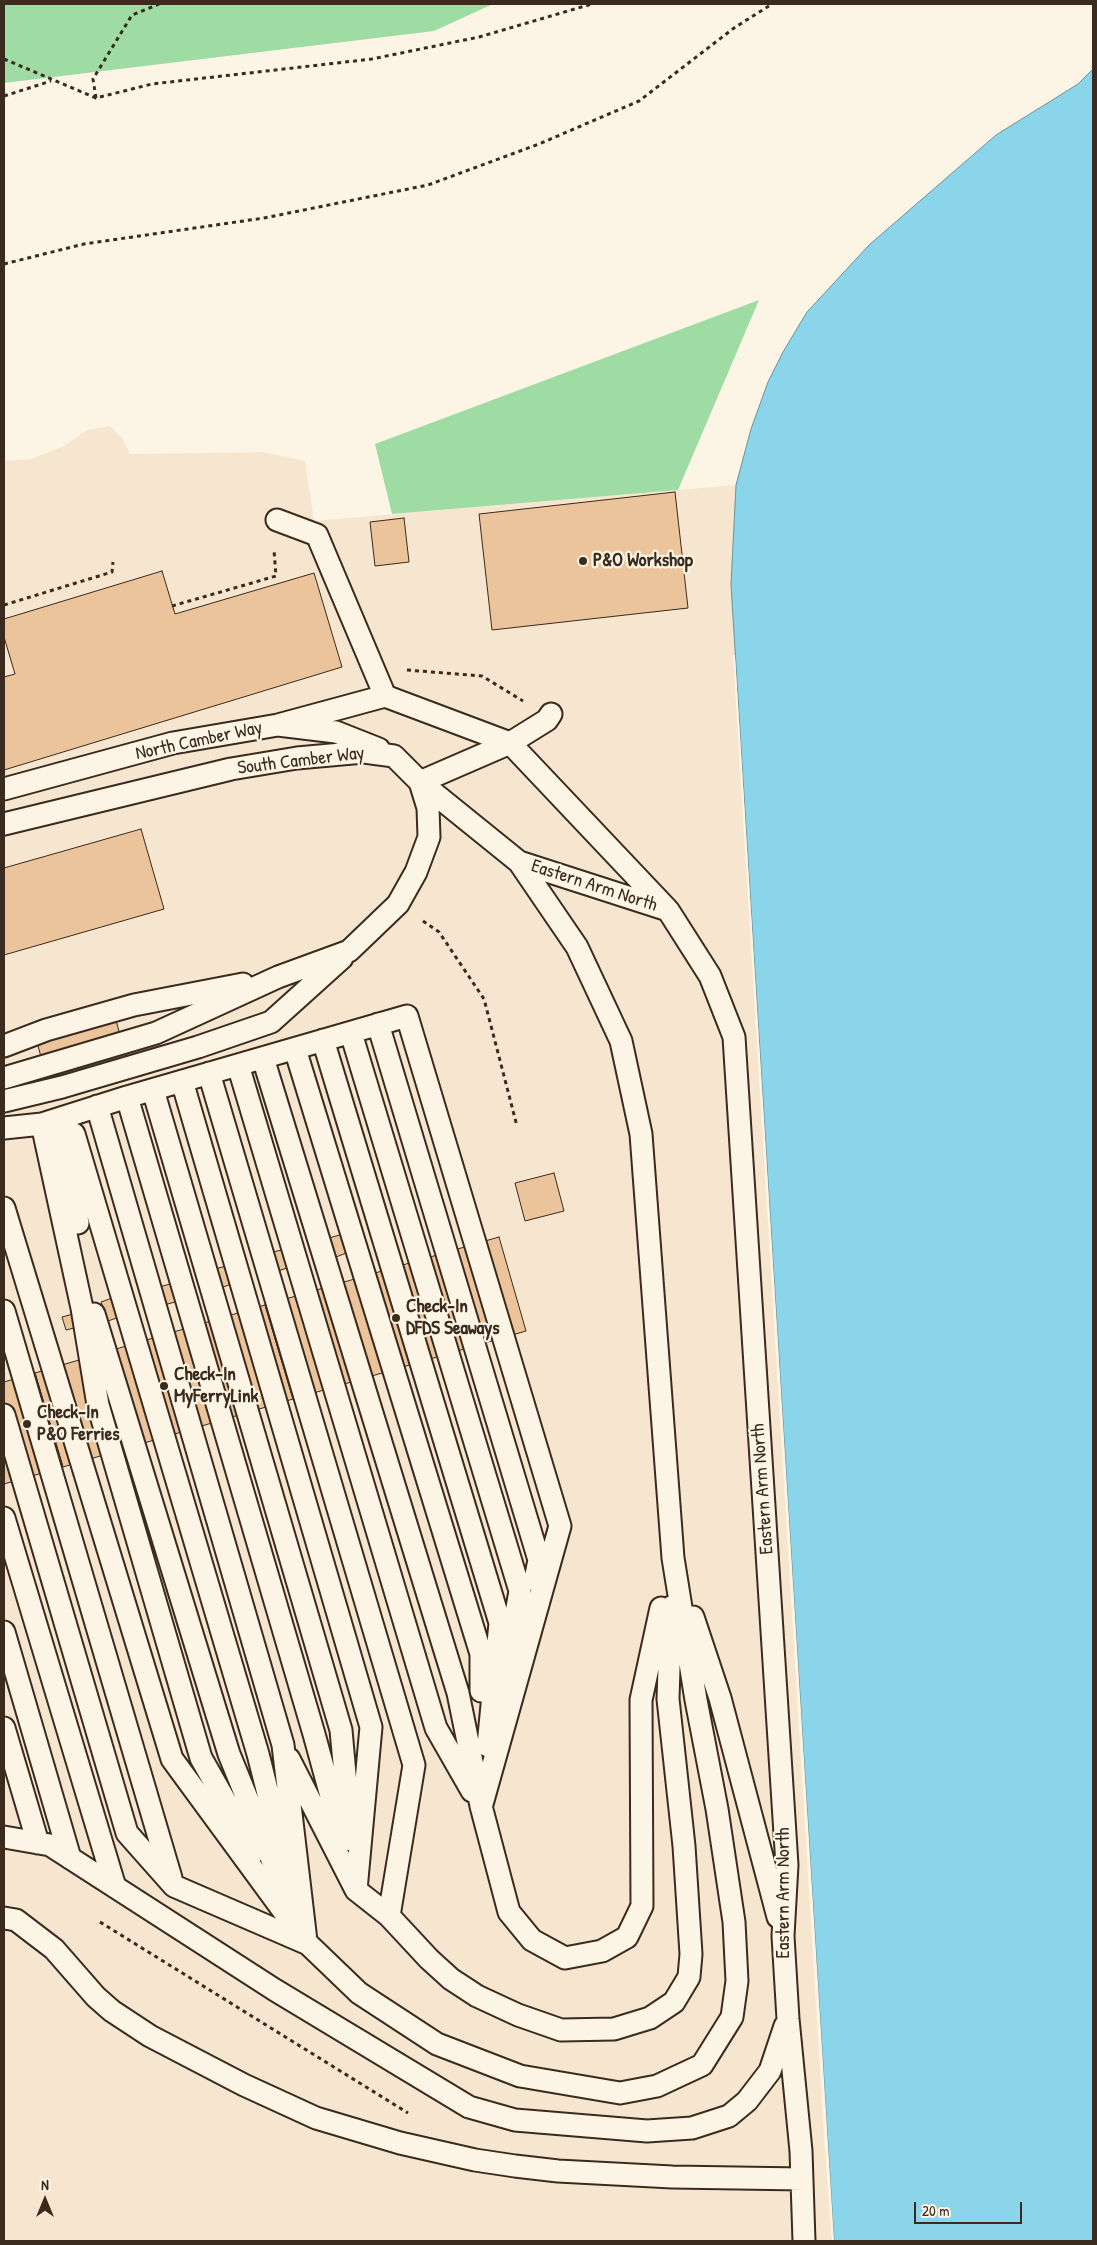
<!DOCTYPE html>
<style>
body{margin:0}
#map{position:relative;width:1097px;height:2245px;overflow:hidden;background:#fcf5e5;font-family:"Patrick Hand",sans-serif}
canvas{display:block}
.frame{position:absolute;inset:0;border:5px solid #3b2a1e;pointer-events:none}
.north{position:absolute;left:20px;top:2175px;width:50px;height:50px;-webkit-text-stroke:4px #fcf5e5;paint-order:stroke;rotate:0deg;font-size:14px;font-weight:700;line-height:20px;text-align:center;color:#3b2a1e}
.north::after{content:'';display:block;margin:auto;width:18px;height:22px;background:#3b2a1e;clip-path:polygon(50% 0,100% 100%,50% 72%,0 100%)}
.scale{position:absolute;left:914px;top:2202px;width:108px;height:22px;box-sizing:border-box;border:2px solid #3b2a1e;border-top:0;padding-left:6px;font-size:15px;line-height:18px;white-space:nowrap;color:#3b2a1e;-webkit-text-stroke:4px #fcf5e5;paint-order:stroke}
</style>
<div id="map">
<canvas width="1097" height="2245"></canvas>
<div class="frame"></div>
<div class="north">N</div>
<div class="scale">20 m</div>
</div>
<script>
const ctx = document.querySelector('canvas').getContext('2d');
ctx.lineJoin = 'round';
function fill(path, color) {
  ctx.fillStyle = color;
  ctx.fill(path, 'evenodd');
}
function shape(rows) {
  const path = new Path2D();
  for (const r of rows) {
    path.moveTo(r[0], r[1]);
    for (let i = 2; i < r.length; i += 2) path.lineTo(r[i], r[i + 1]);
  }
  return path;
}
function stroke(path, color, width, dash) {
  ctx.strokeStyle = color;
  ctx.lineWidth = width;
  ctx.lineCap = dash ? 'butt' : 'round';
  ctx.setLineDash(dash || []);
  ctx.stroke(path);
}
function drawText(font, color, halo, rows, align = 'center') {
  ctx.font = font + ' "Patrick Hand",sans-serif';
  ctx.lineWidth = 4.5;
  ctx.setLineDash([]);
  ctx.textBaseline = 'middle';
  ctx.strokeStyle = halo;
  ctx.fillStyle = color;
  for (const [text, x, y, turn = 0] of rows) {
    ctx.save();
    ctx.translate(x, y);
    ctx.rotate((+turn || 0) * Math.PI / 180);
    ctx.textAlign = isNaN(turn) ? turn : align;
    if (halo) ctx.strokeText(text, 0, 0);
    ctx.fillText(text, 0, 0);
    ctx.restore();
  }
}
fill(shape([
 [110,426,123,439,130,454,262,452,305,461,314,521,736,485,731,585,834,2241,4,2241,4,461,31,459,64,446,87,430]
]), '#f7e6cf');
fill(shape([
 [4,4,493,4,434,31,4,83],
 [759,300,678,490,392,514,375,444]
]), '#9edca3');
const water = shape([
 [1093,69,1093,2241,834,2241,731,585,736,485,751,429,768,382,783,352,807,312,869,245,996,135,1078,84,1093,69]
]);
fill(water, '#8bd5eb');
stroke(water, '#6b9199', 1);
fill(shape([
 [733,655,735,655,834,2241,832,2241,825,2151]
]), '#fcf5e5');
const building = shape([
 [675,492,688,608,492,630,479,514,675,492],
 [404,518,409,562,375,566,370,522,404,518],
 [162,571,175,614,314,573,342,667,4,770,4,677,15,674,4,637,4,619,162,571],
 [141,829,164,909,4,955,4,868,141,829],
 [111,1002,128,1064,49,1086,32,1024,111,1002],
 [554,1173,564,1211,525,1221,515,1183,554,1173],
 [343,1234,349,1252,336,1257,329,1238,343,1234],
 [499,1237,526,1331,293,1399,265,1305,499,1237],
 [286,1249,290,1267,278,1271,273,1252,286,1249],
 [230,1265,235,1283,220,1288,215,1269,230,1265],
 [174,1283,179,1301,164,1305,159,1287,174,1283],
 [115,1297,122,1316,108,1321,101,1302,115,1297],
 [265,1305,293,1399,63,1467,35,1373,265,1305],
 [73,1314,78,1327,66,1330,62,1317,73,1314],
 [35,1373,63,1467,4,1484,4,1382,35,1373]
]);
fill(building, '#ebc49b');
stroke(building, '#3b2a1e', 1);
const service = shape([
 [277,520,317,535,385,696],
 [278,725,385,696,510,743,667,909],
 [4,789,173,743,278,725,336,732,379,749],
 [4,824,231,769,297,758,364,752,394,756,420,782,428,808,429,837,416,872,398,904,349,951,278,977,156,1033,4,1078],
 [519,862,668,910,710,976,734,1037,787,1865,783,1936,788,2019,801,2151,804,2241],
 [378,1024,539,1560,535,1580],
 [351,1033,520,1591,504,1681],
 [323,1040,500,1623,488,1746],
 [4,1046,46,1030,134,1005,243,984],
 [295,1049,481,1654,481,1691],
 [263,1058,458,1693,481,1806,509,1912,532,1940,565,1958,602,1951,627,1937,642,1906,641,1700,661,1608],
 [238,1065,436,1728,472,1791],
 [209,1073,414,1765,389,1916,429,1959,451,1979,477,1996,518,2015,561,2030,614,2029,650,2018,674,2002,689,1977,691,1954,684,1846,668,1699,671,1607],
 [182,1081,371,1727,356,1890],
 [153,1090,341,1730,351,1840],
 [127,1097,314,1734,340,1829],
 [4,1101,62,1087,198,1047,271,1022,342,958],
 [97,1106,283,1745,306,1941],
 [60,1118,78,1223],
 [42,1124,82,1308,98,1405,201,1758,254,1852],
 [4,1128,42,1124,127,1097,407,1016,560,1526,482,1804],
 [74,1134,258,1754,285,1861],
 [4,1208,172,1759,307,1943,359,1993,437,2044,520,2076,620,2093,657,2086,702,2065,732,2017,737,1981,734,1922,717,1809,696,1700,673,1558,641,1134,621,1041,577,947,519,862,420,782,510,743,547,720,551,714],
 [4,1311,171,1878],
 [94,1314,229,1754,293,1911],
 [4,1415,127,1833,174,1886,306,1943],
 [4,1518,115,1887],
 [693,1617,720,1698,778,1917],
 [4,1632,70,1858],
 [4,1728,38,1843],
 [289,1759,356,1890,389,1916],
 [4,1837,50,1845,275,1990,469,2107,515,2120,647,2131,692,2128,729,2116,747,2101,770,2071,785,2026],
 [4,1918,16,1920,54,1949,96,1997,112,2011,150,2036,244,2085,316,2118,400,2143,475,2160,515,2166,558,2171,672,2177,802,2179]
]);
stroke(service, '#3b2a1e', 25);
stroke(shape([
 [4,59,96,98,152,84,372,59,479,37,592,4],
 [4,96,51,81],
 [96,98,93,79,132,15,159,4],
 [4,264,84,244,264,218,428,185,539,144,639,101,734,28,772,4],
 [4,605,112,572,113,562],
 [172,606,276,576,274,550],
 [407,670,482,676,523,701],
 [423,921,439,932,484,999,517,1126],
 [100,1922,408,2113]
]), '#3b2a1e', 3, [4, 4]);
stroke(service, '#fcf5e5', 21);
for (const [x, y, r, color] of [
 [583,561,5,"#3b2a1e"],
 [396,1318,5,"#3b2a1e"],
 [164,1386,5,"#3b2a1e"],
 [27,1424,5,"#3b2a1e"]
]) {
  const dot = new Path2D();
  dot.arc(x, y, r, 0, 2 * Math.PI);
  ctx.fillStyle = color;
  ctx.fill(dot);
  stroke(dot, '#fcf5e5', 2);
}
drawText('bold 19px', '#3b2a1e', '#fcf5e5', [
 ["P&O Workshop",593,561],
 ["Check-In",406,1307],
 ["DFDS Seaways",406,1329],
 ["Check-In",174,1375],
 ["MyFerryLink",174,1397],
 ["Check-In",37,1413],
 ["P&O Ferries",37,1435]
], 'left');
drawText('19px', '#3b2a1e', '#fcf5e5', [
 ["North Camber Way",199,741,-12],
 ["South Camber Way",301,761,-7],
 ["Eastern Arm North",594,886,18],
 ["Eastern Arm North",763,1489,-94],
 ["Eastern Arm North",784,1893,-90]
]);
</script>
